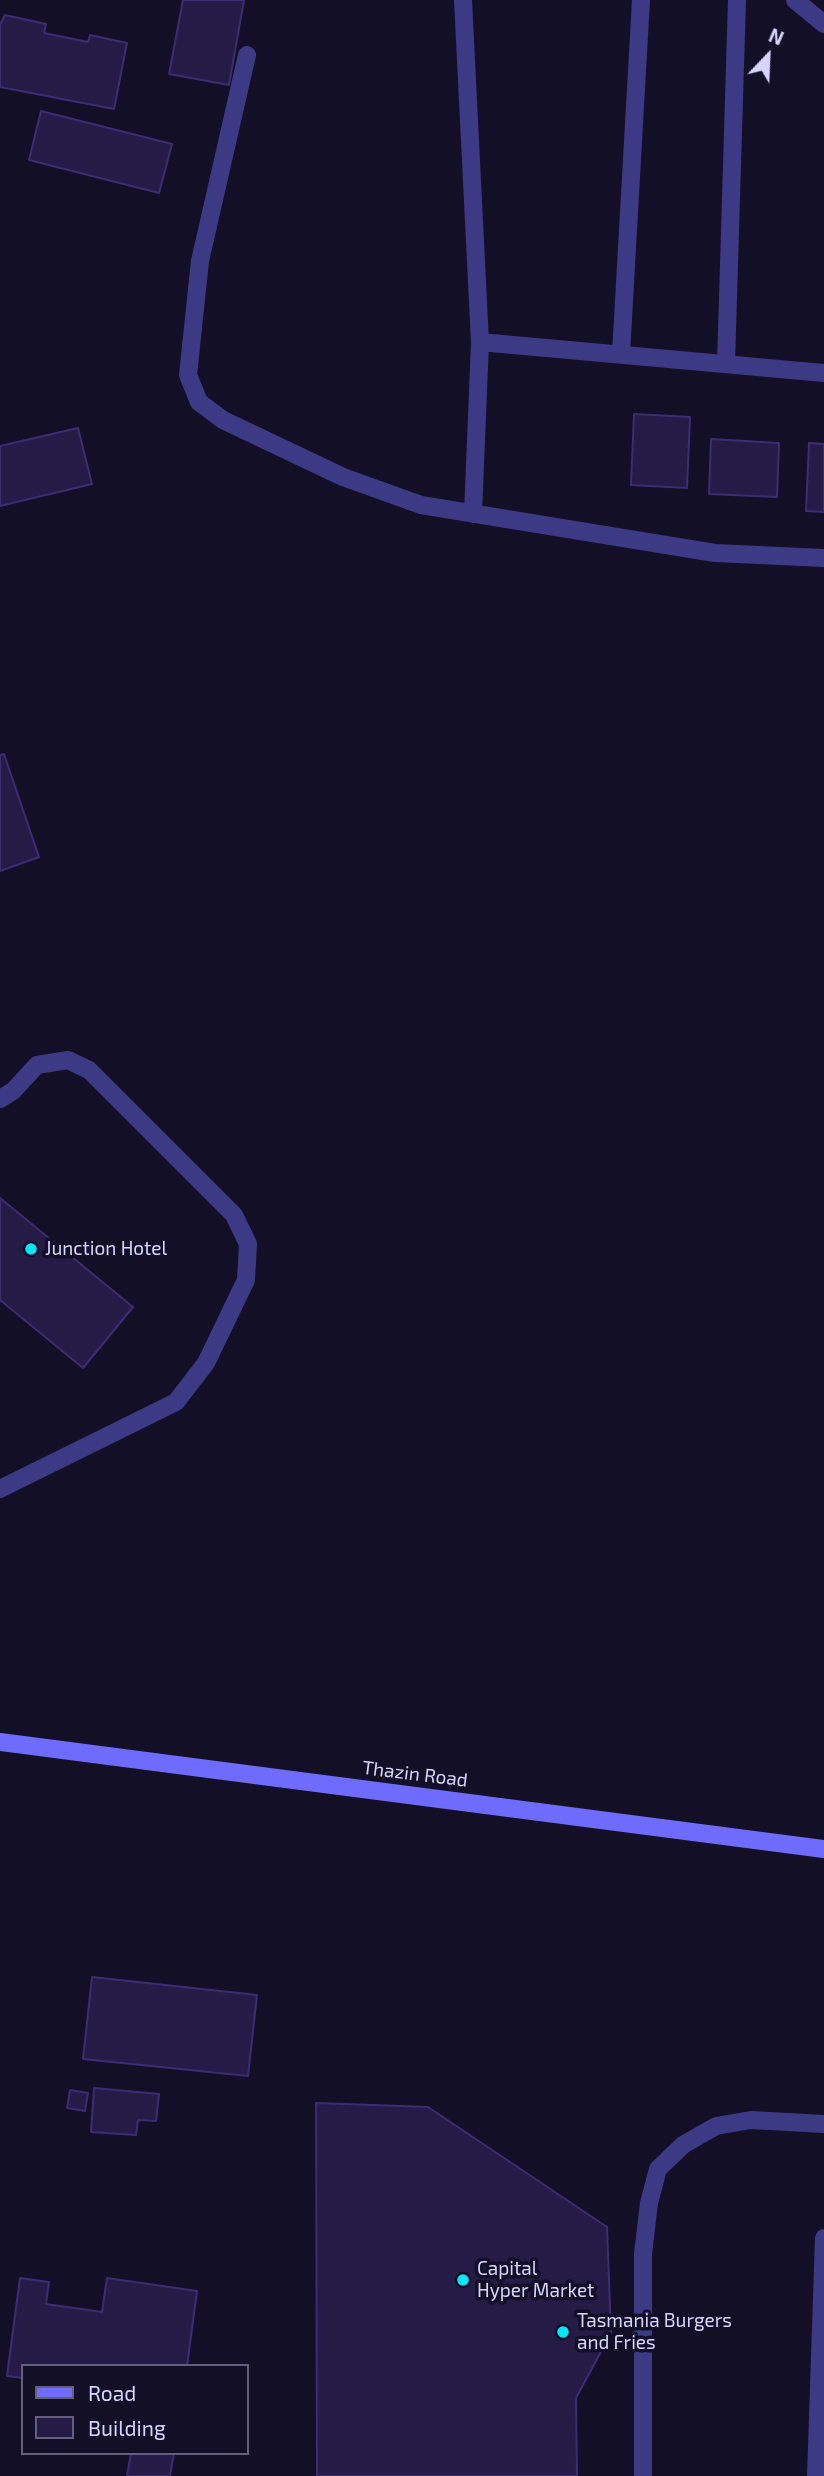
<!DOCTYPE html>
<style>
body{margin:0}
#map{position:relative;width:824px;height:2476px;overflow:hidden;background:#130f26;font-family:"Exo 2",sans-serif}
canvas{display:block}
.legend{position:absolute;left:21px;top:2364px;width:228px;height:91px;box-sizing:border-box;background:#130f26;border:2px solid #625e7d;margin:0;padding:9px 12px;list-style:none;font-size:21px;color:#d9d4ff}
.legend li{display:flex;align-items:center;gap:14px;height:35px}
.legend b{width:35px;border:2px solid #625e7d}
.north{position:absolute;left:733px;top:21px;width:70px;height:70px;-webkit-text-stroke:5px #130f26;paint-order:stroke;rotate:23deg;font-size:19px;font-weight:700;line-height:28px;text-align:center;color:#d9d4ff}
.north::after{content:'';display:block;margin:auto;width:24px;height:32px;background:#d9d4ff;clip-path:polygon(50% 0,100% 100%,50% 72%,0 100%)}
</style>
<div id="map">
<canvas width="824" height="2476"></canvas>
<ul class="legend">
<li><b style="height:9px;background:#6f6bff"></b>Road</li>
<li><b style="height:19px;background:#241b47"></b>Building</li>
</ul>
<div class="north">N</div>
</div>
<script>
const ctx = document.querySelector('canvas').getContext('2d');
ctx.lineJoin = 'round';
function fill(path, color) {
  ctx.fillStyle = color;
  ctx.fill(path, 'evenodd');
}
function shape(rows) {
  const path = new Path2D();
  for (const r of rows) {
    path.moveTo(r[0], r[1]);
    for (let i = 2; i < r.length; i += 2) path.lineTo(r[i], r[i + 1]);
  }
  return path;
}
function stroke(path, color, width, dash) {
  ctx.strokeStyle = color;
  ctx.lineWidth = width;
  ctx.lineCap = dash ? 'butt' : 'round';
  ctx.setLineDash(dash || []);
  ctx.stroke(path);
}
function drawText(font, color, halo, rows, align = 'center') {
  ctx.font = font + ' "Exo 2",sans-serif';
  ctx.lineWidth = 7;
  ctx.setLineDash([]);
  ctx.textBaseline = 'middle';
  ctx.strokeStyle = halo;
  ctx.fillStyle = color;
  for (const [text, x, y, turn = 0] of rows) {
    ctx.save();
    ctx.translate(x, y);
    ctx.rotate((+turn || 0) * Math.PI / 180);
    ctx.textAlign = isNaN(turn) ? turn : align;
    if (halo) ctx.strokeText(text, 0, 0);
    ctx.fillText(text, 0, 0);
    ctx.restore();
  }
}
const building = shape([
 [183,0,244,0,229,85,169,74,183,0],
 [5,15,46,24,44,33,88,42,90,35,127,43,114,109,0,87,0,25,5,15],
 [41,111,172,144,159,193,29,160,41,111],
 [634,414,690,417,687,488,631,485,634,414],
 [78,428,92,484,0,506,0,446,78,428],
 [711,439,779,443,777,497,709,494,711,439],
 [809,443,824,444,824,512,806,511,809,443],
 [4,754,39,857,0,871,0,755,4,754],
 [0,1198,133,1307,83,1368,0,1300,0,1198],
 [92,1977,257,1995,248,2076,83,2059,92,1977],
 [94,2088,159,2094,156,2121,138,2120,136,2135,91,2132,94,2088],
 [70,2090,88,2093,85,2111,67,2108,70,2090],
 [316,2103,428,2107,607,2227,611,2333,576,2398,577,2476,317,2476,316,2103],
 [20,2278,49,2282,46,2304,102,2312,107,2278,197,2291,187,2366,23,2366,23,2378,7,2376,20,2278],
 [131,2453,174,2453,170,2476,127,2476,131,2453]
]);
fill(building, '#241b47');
stroke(building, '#3b2d73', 2);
stroke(shape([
 [463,0,480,342,473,514],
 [795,0,824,24],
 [247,55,200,261,188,375,199,402,223,420,343,477,421,505,715,553,824,558],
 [480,342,824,373],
 [621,354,641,0],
 [726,364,737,0],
 [0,1099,13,1091,37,1065,68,1060,89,1070,234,1215,248,1244,246,1280,206,1363,176,1402,0,1489],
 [643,2476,643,2254,649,2203,658,2169,683,2145,716,2126,751,2120,824,2124],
 [816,2476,824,2238]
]), '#3d3a85', 18);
stroke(shape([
 [0,1742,824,1849]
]), '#6f6bff', 18);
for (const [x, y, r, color] of [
 [31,1249,7,"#00e5ff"],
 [463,2280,7,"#00e5ff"],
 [563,2332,7,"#00e5ff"]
]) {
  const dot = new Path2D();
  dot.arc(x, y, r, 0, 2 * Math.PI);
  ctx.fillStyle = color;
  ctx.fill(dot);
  stroke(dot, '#130f26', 2.5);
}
drawText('19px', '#d9d4ff', '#130f26', [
 ["Junction Hotel",45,1249],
 ["Capital",477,2269],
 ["Hyper Market",477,2291],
 ["Tasmania Burgers",577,2321],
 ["and Fries",577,2343]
], 'left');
drawText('19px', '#d9d4ff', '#130f26', [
 ["Thazin Road",415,1774,7]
]);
</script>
